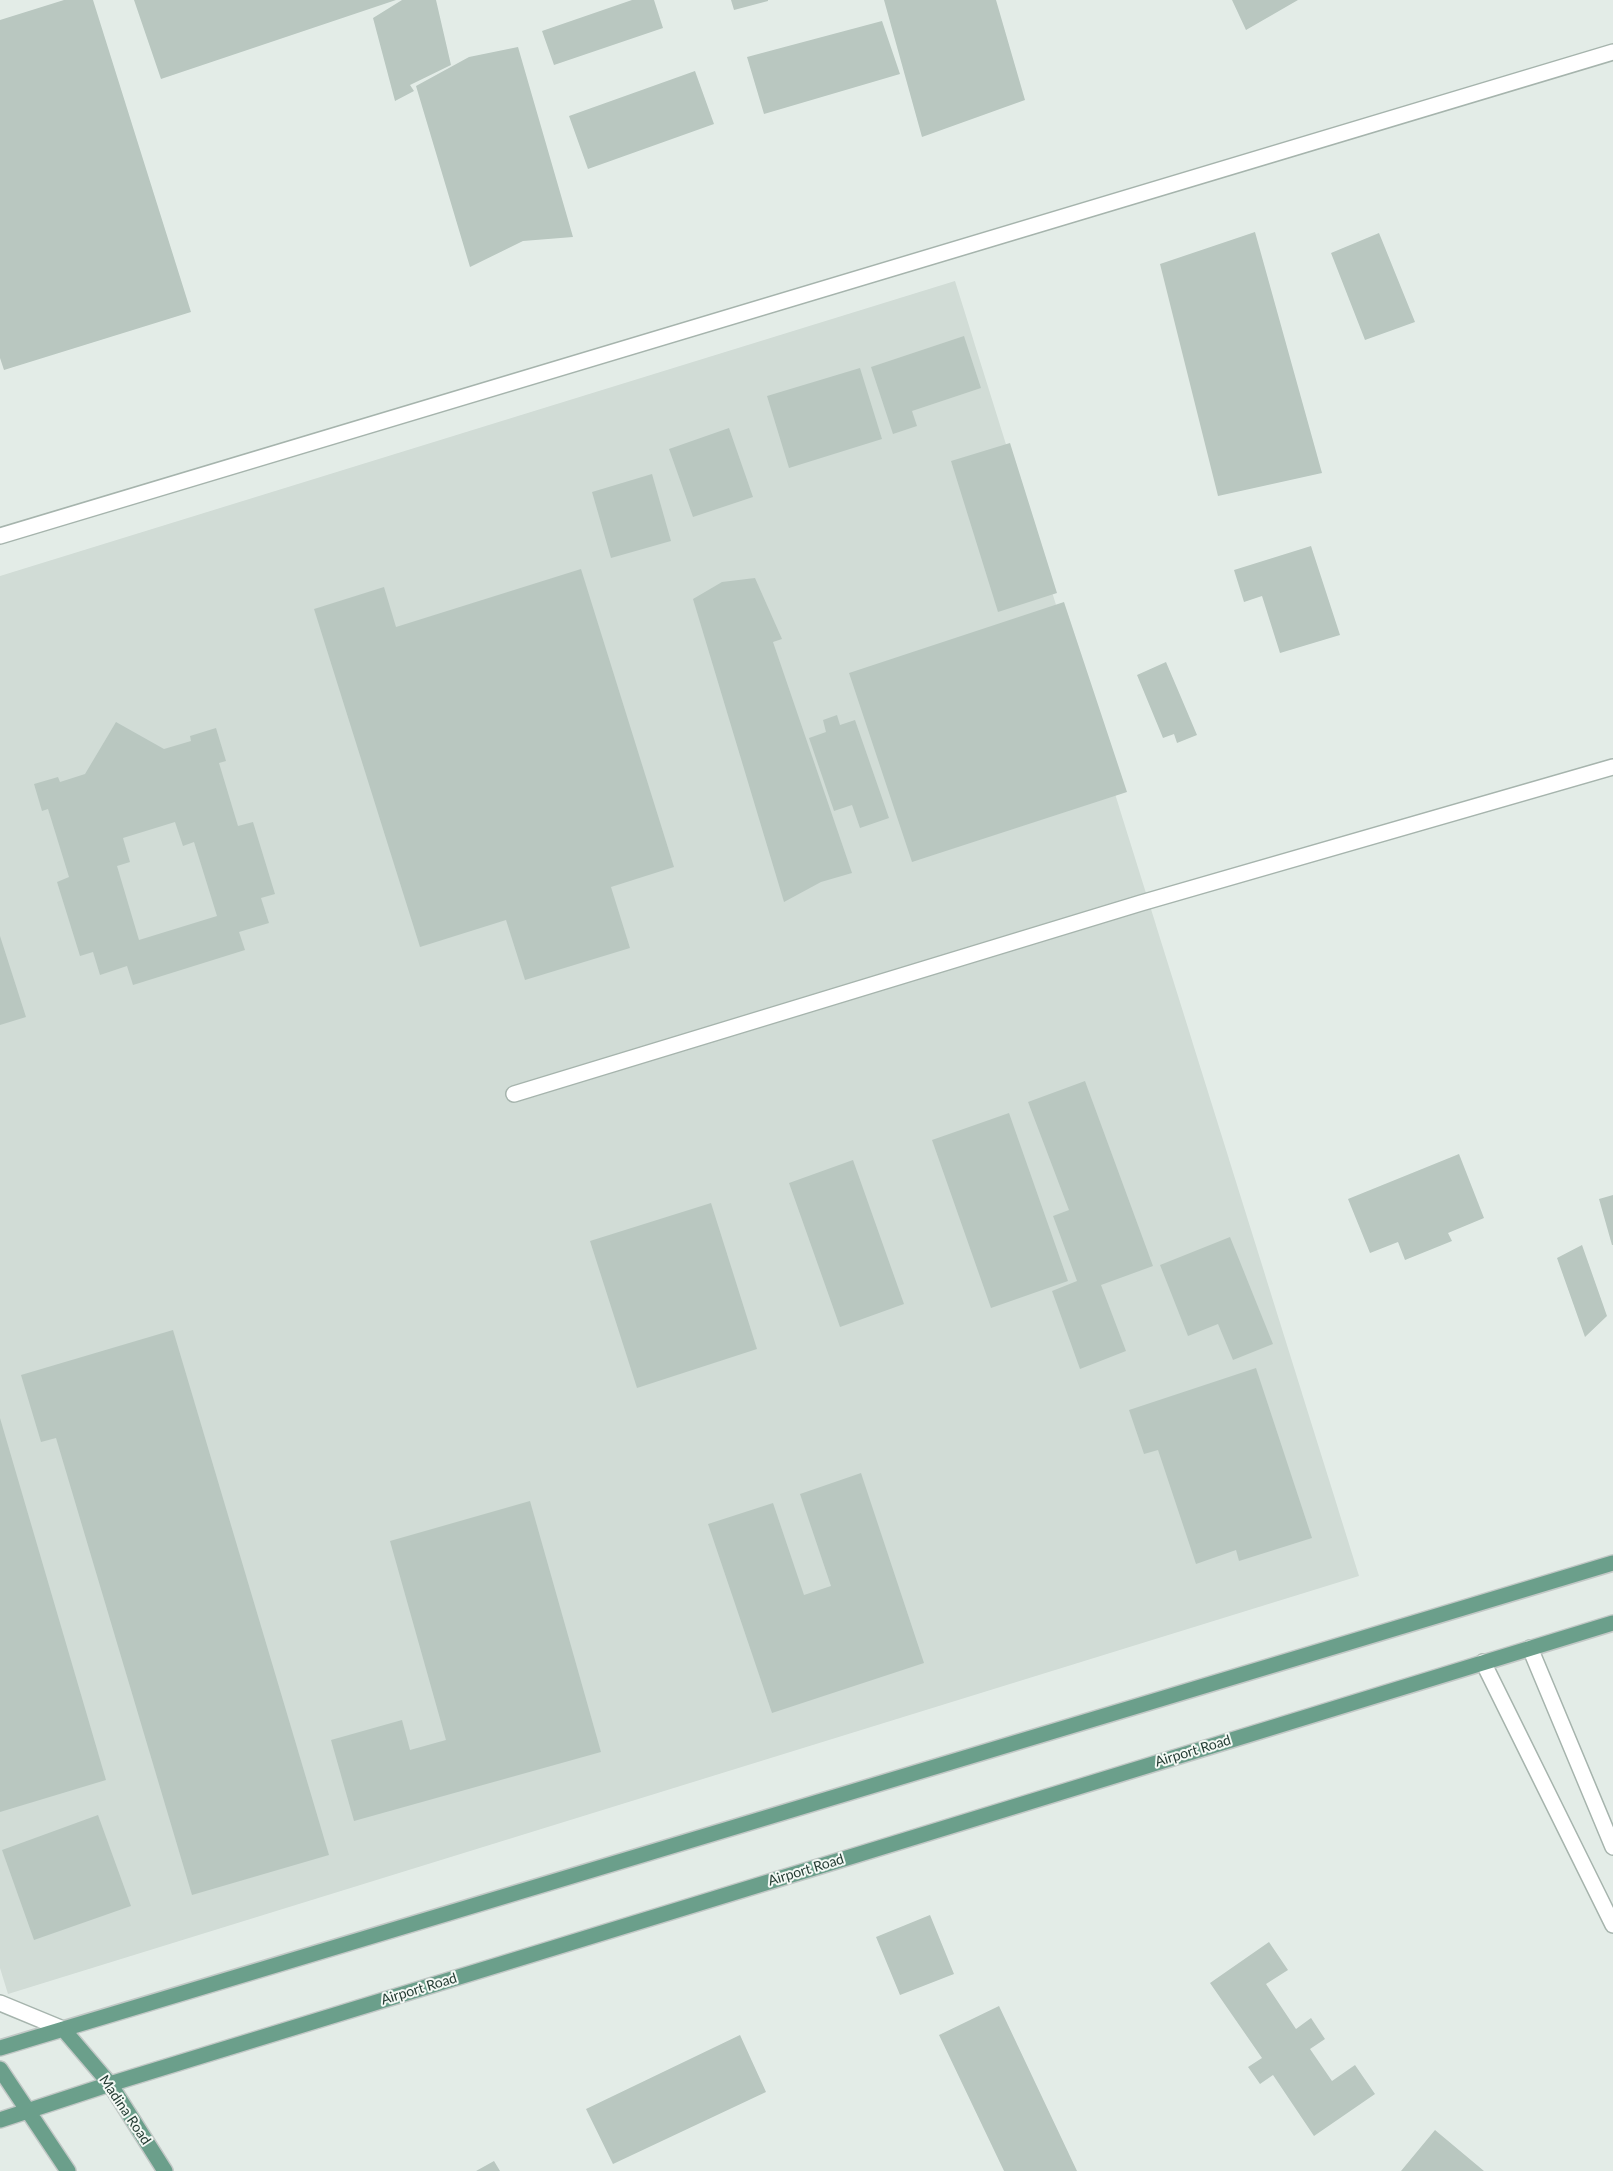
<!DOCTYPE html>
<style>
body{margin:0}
canvas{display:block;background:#e3ece7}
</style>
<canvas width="1613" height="2171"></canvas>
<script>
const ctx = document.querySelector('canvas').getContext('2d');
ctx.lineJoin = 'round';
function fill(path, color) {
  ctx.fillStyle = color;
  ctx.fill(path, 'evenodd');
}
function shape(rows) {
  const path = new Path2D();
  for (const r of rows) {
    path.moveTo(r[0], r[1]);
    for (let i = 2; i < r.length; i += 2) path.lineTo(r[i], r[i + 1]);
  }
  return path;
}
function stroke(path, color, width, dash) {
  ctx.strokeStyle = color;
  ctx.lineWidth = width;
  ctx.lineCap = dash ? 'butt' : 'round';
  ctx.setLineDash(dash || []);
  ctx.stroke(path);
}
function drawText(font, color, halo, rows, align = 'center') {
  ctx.font = font + ' Lato,sans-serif';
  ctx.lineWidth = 4;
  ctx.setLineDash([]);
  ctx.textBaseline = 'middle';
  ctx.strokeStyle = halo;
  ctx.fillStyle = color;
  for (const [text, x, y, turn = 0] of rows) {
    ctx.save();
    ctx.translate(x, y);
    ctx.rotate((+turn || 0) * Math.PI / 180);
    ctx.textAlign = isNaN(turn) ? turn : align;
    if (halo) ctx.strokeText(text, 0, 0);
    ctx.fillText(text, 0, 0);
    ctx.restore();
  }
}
fill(shape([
 [955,281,1359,1576,8,1994,0,1968,0,576]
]), '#d1dcd6');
fill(shape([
 [64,0,93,0,191,312,4,370,0,358,0,20],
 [134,0,396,0,161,79],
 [402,0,436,0,451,65,410,85,414,91,395,101,373,18],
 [632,0,654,0,663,28,554,65,542,31],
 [731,0,768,0,768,1,734,10],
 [884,0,996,0,1025,100,922,137],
 [1232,0,1298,0,1246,30],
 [882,21,900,74,764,114,747,57],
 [518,47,573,237,523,241,470,267,416,86,469,57],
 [695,71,714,124,588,169,569,116],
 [1255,232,1322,473,1218,496,1160,264],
 [1379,233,1415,322,1365,340,1331,253],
 [964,336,981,388,912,411,917,426,893,434,871,367],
 [860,368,882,439,789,468,767,396],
 [729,428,753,497,693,517,669,449],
 [1010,443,1057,593,998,612,951,461],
 [652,474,671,541,611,558,592,492],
 [1311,546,1340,635,1280,653,1262,596,1244,602,1234,570],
 [581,569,674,867,611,887,630,948,525,980,506,920,420,947,314,609,384,587,396,627],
 [755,578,782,639,773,642,852,873,821,882,784,902,693,599,722,582],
 [1064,602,1127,792,912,862,849,673],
 [1166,662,1197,735,1177,743,1174,734,1163,738,1137,675],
 [837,715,840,725,855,720,889,818,860,828,852,805,834,811,809,738,826,732,823,720],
 [116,722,164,749,191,741,190,736,216,728,226,761,219,763,238,826,253,822,275,894,261,898,269,923,239,932,245,950,133,985,127,966,100,975,93,952,80,956,57,882,69,877,48,809,42,811,34,784,58,777,60,782,85,774],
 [175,822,183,846,194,842,217,916,139,940,117,866,130,862,123,838],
 [0,936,26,1017,0,1025],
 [1085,1081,1153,1266,1101,1285,1126,1351,1080,1369,1052,1291,1077,1281,1053,1216,1069,1210,1028,1102],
 [1009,1113,1068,1281,991,1308,932,1140],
 [1459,1154,1484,1218,1448,1233,1452,1241,1405,1260,1398,1242,1370,1253,1348,1199],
 [853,1160,904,1304,840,1327,789,1183],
 [1613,1195,1613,1245,1612,1245,1599,1199],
 [711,1203,757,1349,637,1388,590,1241],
 [1230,1237,1273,1344,1233,1360,1218,1324,1188,1336,1160,1265],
 [1582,1245,1607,1316,1585,1337,1557,1258],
 [173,1330,329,1855,192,1895,56,1438,41,1442,21,1375],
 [1256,1368,1312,1538,1239,1561,1236,1550,1196,1564,1158,1450,1144,1454,1129,1410],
 [0,1418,106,1780,0,1812],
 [861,1473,924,1663,772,1713,708,1524,773,1503,804,1595,831,1586,800,1494],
 [530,1501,601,1752,354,1821,331,1740,402,1720,410,1750,446,1740,390,1541],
 [98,1815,131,1906,34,1940,2,1850],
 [930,1915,954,1974,900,1995,876,1937],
 [1269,1942,1288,1970,1266,1984,1296,2029,1311,2018,1325,2039,1310,2049,1332,2081,1355,2065,1375,2094,1314,2136,1273,2075,1260,2084,1248,2067,1262,2058,1210,1983],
 [999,2006,1077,2171,1004,2171,939,2035],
 [740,2035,766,2092,613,2164,586,2109],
 [1435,2130,1484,2171,1401,2171],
 [494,2161,500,2171,476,2171]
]), '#b9c7c0');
const minor = shape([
 [0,536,1613,52],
 [514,1094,1141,903,1613,767],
 [1530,1648,1613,1847],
 [1483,1662,1613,1925],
 [0,2003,63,2029]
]);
const major = shape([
 [63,2029,110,2084,165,2171],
 [0,2048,1613,1563],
 [0,2069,68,2171],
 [0,2120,110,2084,1613,1623]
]);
stroke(minor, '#a6b4ad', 18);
stroke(major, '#c2c8c6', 18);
stroke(minor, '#fff', 15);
stroke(major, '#6b9f8b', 15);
drawText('14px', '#243c33', '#f4f9f5', [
 ["Airport Road",1193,1751,-17],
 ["Airport Road",806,1870,-17],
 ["Airport Road",419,1989,-17],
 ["Madina Road",125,2110,56]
]);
</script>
